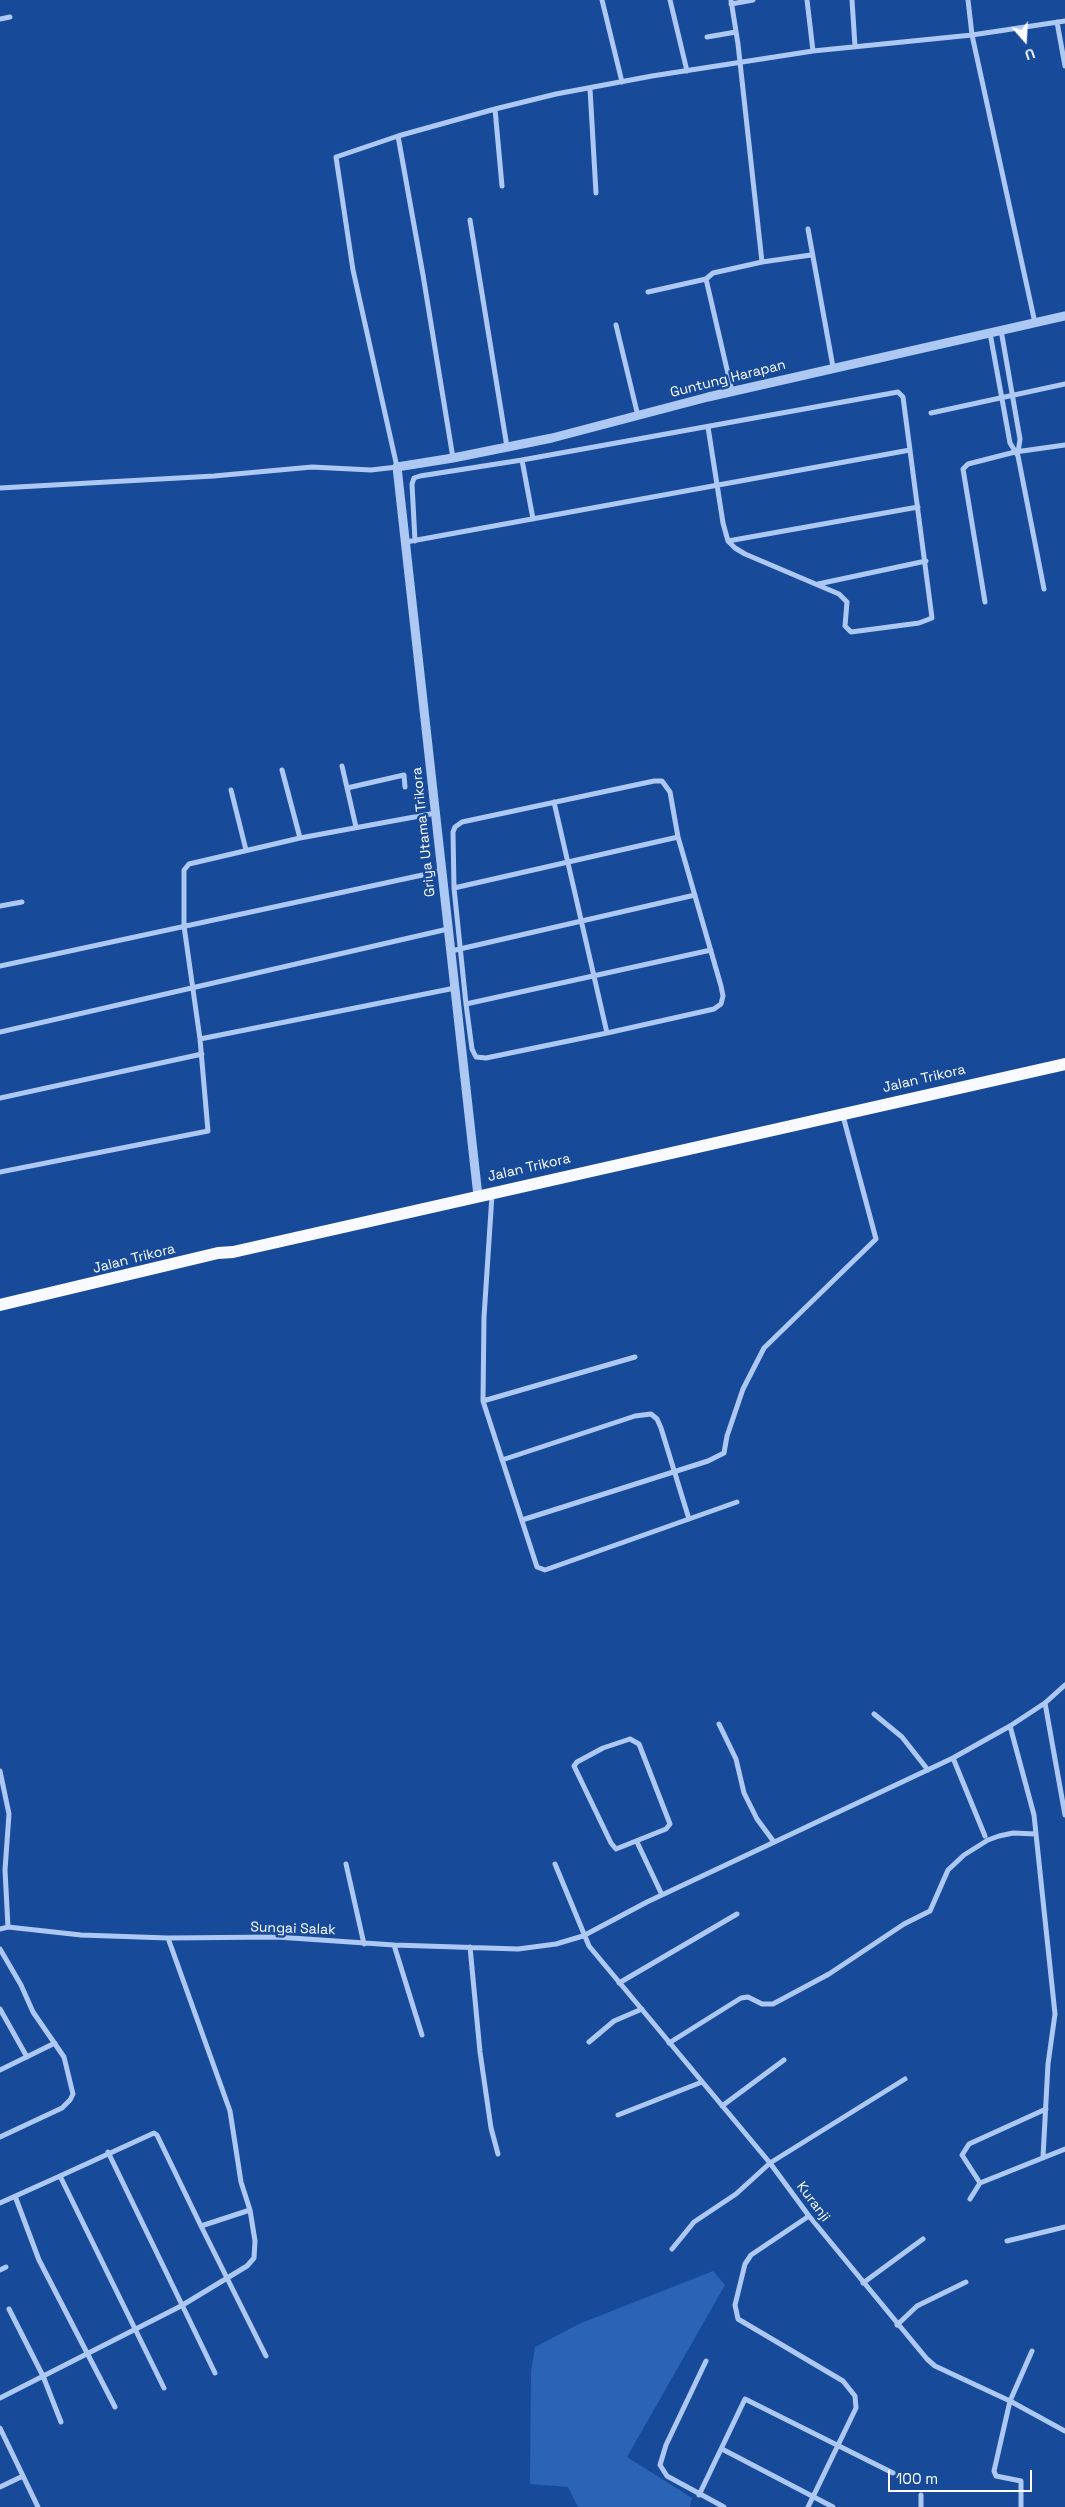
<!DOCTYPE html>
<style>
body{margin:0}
#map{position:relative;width:1065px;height:2507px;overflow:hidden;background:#184a9a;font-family:"Space Grotesk",sans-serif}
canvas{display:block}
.north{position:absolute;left:1000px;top:15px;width:50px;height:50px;-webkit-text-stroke:4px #184a9a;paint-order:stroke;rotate:161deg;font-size:14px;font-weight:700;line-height:20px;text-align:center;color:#fff}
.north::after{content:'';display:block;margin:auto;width:18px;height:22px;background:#fff;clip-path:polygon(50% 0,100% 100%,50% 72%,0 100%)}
.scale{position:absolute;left:888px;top:2470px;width:144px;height:22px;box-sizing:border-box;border:2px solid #fff;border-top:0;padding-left:6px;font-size:15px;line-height:18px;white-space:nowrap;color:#fff;-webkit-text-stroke:4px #184a9a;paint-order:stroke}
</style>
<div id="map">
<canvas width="1065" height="2507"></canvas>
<div class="north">U</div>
<div class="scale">100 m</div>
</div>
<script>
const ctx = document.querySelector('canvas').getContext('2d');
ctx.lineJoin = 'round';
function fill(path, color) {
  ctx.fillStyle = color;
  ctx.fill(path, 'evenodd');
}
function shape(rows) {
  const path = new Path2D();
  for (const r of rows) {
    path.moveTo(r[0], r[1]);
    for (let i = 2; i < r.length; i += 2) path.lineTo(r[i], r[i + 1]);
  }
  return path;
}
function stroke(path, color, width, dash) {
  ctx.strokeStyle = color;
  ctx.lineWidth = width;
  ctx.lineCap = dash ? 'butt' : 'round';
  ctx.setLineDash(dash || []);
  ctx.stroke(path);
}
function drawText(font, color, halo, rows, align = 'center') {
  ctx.font = font + ' "Space Grotesk",sans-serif';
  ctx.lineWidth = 5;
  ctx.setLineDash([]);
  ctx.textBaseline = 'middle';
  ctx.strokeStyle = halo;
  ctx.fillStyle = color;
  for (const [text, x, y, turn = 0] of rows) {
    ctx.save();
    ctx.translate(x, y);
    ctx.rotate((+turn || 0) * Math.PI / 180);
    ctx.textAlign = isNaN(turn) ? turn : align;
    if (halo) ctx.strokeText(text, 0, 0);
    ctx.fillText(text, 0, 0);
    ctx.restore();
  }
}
fill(shape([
 [713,2271,725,2285,627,2457,692,2498,690,2507,578,2507,568,2487,530,2484,531,2372,535,2347,579,2324]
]), '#2b63b7');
stroke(shape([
 [602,0,622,82],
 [670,0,687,71],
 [731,0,738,44,762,262],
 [807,0,813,51],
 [852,0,855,46],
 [968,0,972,35,1035,323],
 [731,4,753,0],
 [0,19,10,17],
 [1057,22,1065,66],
 [707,37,736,32],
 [590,89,596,193],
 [495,109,502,186],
 [398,136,423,275,453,458],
 [470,220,507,447],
 [808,229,833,367],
 [706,279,732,391],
 [648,292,706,279,713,273,762,262,811,255],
 [616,325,638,416],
 [1001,330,1020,439,1018,453],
 [990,333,1010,443,1018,456,1044,589],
 [931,413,1065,384],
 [522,460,533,519],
 [0,488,214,476,312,467,371,470,397,467,353,270,336,157,398,136,495,109,556,94,652,76,813,51,972,35,1065,21],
 [415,541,412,484,414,478,420,476,522,460,898,392,903,397,932,618,919,623,851,632,845,626,847,602,839,594,745,554,735,548,728,541,723,523,708,427],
 [728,541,918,507],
 [406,542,910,450],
 [818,584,926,561],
 [985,602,963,469,968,464,1015,452,1065,445],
 [342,766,356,827],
 [282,770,300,838],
 [654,781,662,781,670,792,678,837,721,986,723,996,721,1004,714,1009,607,1033,486,1058,476,1057,472,1049,466,1004,454,888,453,832,455,827,462,822,654,781],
 [347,788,404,775,405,787],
 [231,790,246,850],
 [554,802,607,1033],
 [454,888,678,837],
 [0,906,22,902],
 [451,951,695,895],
 [0,966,441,871],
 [466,1004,711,950],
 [0,1032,448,929],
 [200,1039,455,988],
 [0,1098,202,1054],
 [0,1172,208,1131,200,1039,184,926,184,870,189,864,300,838,436,813],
 [492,1195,484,1317,483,1401,537,1567,545,1570,737,1502],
 [483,1401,635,1357],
 [502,1460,635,1416,651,1414,657,1419,661,1428,689,1519],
 [522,1520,708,1461,724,1453,727,1436,743,1389,764,1348,876,1239,843,1116],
 [1045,1703,1065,1815],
 [874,1714,902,1737,928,1770],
 [719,1724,736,1759,744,1793,757,1819,774,1842],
 [1010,1726,1034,1815,1055,2014,1048,2064,1043,2157],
 [630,1739,639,1744,670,1824,666,1829,616,1849,611,1843,574,1766,577,1762,603,1748,630,1739],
 [953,1758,985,1836],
 [0,1771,9,1814,5,1870,8,1927],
 [637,1842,662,1895],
 [346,1864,364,1944],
 [555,1864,589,1946,770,2163,809,2216,927,2359,935,2366,1010,2401,1065,2431],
 [0,1929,8,1927,81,1935,168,1938,277,1937,394,1945,518,1949,556,1944,583,1936,647,1902,953,1758,1010,1726,1045,1703,1065,1685],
 [394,1945,422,2035],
 [470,1947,480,2052,491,2128,498,2154],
 [0,1949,21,1985,33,2012,64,2057,73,2094,70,2100,62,2108,0,2137],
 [619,1983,737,1914],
 [0,2009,27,2057],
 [589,2042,614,2021,642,2009],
 [669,2043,741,1998,748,1997,762,2004,773,2004,829,1974,904,1924,930,1911,948,1870,964,1855,988,1840,999,1836,1013,1833,1036,1834],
 [0,2070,55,2043],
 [722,2106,784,2060],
 [618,2115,702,2082],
 [108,2152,215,2373],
 [60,2176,154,2133,157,2135,201,2226,250,2210],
 [980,2183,962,2155,969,2144,1046,2109],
 [15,2196,39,2260,115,2407],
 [970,2199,980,2183,1065,2149],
 [0,2203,60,2176,164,2388],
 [201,2226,266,2356],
 [1007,2241,1065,2227],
 [672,2249,694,2222,736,2194,770,2163,905,2079],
 [0,2270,6,2267],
 [863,2283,923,2239],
 [9,2309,43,2376,61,2422],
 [897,2325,917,2306,966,2282],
 [706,2361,666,2445,660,2465,667,2476,724,2507],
 [0,2398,181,2306,247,2266,254,2258,255,2241,250,2210,241,2182,230,2111,168,1938],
 [0,2428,38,2507],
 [722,2449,833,2507],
 [0,2487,23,2476],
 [699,2495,745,2399,893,2473],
 [921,2495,921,2507],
 [808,2507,856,2408,855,2396,843,2381,738,2319,735,2305,745,2264,751,2255,809,2216],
 [1021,2507,1021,2481,996,2476,994,2471,1010,2401,1032,2351]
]), '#adc8f2', 5);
stroke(shape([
 [478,1196,397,467,453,458,552,438,708,397,1065,316]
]), '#adc8f2', 9);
stroke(shape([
 [0,1305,218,1253,233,1252,1065,1064]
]), '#f8faff', 12);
drawText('14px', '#fff', '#184a9a', [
 ["Guntung Harapan",728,379,-14],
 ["Griya Utama Trikora",424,832,-96],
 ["Jalan Trikora",924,1079,-13],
 ["Jalan Trikora",529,1168,-13],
 ["Jalan Trikora",134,1259,-14],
 ["Sungai Salak",293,1929,2],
 ["Kuranji",813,2202,53]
]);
</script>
